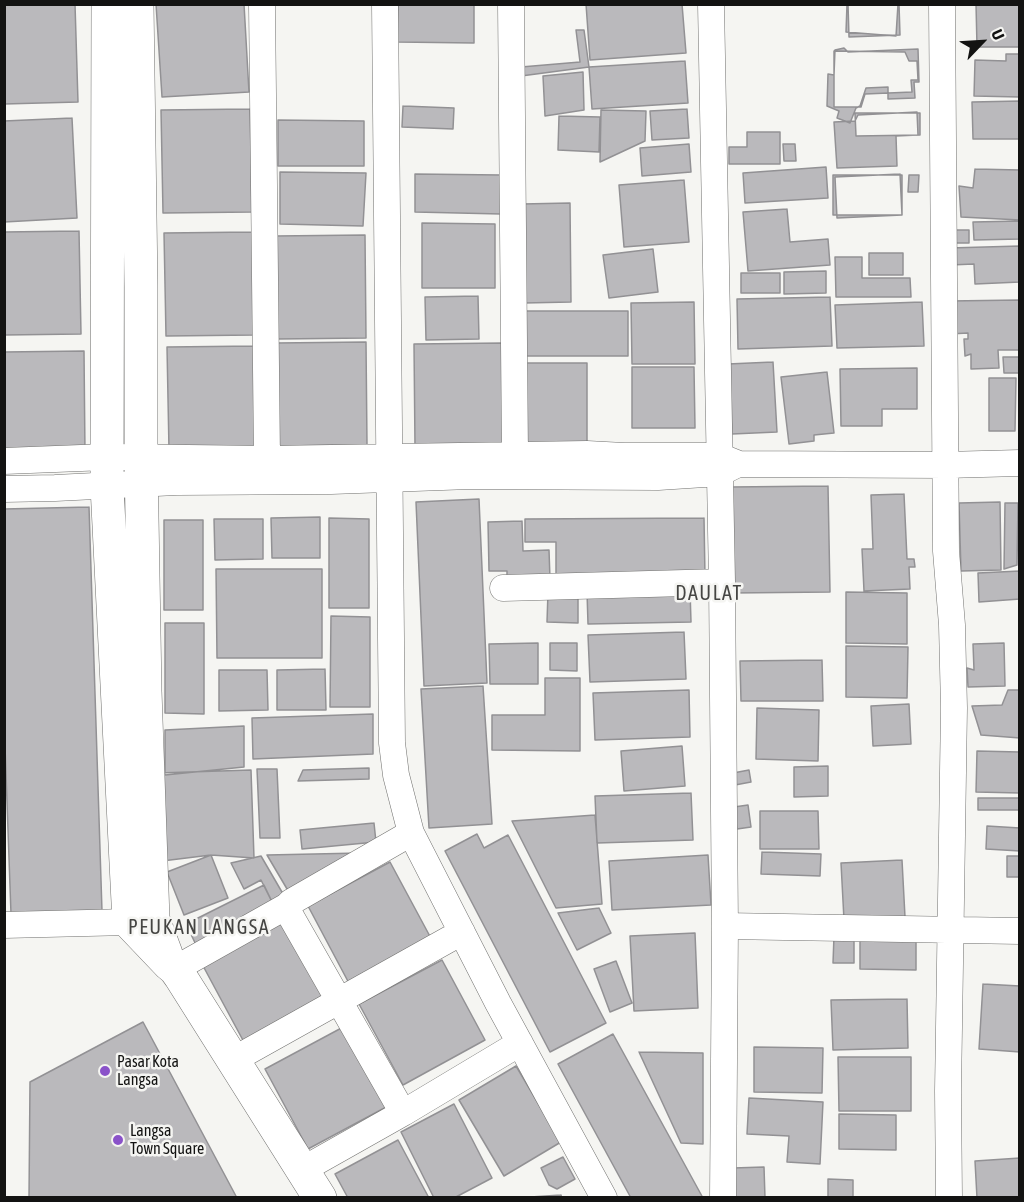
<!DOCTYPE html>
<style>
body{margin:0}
#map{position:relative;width:1024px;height:1202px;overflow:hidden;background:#f5f5f2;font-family:"Asap Condensed",sans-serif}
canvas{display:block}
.frame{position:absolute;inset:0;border:6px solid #131312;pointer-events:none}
.north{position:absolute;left:952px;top:12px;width:60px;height:60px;-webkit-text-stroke:4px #f5f5f2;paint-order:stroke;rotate:65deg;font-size:16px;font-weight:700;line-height:24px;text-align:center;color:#131312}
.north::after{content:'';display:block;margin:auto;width:21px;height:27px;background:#131312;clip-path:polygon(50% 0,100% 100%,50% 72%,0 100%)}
</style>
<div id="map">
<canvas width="1024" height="1202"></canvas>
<div class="frame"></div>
<div class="north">U</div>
</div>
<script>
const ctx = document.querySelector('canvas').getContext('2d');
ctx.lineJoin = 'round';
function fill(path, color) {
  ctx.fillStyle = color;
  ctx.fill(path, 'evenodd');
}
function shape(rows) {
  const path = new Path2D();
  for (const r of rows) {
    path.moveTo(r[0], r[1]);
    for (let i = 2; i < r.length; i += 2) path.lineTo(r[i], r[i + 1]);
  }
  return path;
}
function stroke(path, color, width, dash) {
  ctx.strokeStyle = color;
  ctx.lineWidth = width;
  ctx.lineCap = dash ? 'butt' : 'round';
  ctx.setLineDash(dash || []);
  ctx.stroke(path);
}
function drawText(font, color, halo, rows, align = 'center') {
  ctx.font = font + ' "Asap Condensed",sans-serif';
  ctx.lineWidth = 5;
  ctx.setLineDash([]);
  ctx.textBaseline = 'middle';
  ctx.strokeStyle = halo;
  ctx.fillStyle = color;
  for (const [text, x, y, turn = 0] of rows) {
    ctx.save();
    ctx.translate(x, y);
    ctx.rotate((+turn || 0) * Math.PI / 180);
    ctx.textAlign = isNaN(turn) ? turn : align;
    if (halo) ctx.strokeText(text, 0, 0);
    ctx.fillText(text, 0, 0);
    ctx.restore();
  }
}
const building = shape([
 [4,4,75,4,78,102,4,104,4,4],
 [156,4,244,4,249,92,162,97,156,4],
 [398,4,474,4,474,43,397,42,398,4],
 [586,4,682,4,686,53,590,60,586,4],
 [847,4,898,4,896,36,846,32,847,4],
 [848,4,899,4,900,35,849,37,848,4],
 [976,4,1020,4,1020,47,977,47,976,4],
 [576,30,584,30,589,67,521,76,521,67,580,62,576,30],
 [844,48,848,52,918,49,919,82,914,82,915,98,888,99,888,87,866,88,860,106,856,108,850,123,837,118,839,111,827,106,828,74,834,75,835,50,844,48],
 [834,51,905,52,909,61,917,61,918,80,911,80,912,92,865,94,861,107,834,107,834,51],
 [1006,54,1020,54,1020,97,974,96,975,60,1006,61,1006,54],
 [685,61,688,103,592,109,589,67,685,61],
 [583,72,584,110,545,116,543,76,583,72],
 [1020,101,1020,139,973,139,972,102,1020,101],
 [403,106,454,108,453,129,402,127,403,106],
 [250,109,252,212,163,213,161,110,250,109],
 [687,109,689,138,652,140,650,111,687,109],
 [601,110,646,111,645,141,600,162,601,110],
 [917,112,918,135,896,136,897,166,837,168,834,122,855,121,858,115,917,112],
 [855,113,920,113,920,135,856,136,855,113],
 [559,116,600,117,599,152,558,150,559,116],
 [72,118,77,218,4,222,4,121,72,118],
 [278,120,364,121,364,166,278,166,278,120],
 [747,132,780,132,780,164,729,164,729,147,747,147,747,132],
 [689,144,691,172,642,176,640,148,689,144],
 [783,144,795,144,796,161,784,161,783,144],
 [826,167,828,198,745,203,743,173,826,167],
 [975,169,1020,170,1020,220,961,217,959,186,973,188,975,169],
 [280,172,366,173,363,226,280,224,280,172],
 [415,174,501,175,501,214,415,212,415,174],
 [900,174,902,215,837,218,835,177,900,174],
 [833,175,902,175,902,215,833,215,833,175],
 [909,175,919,175,918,192,908,192,909,175],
 [684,180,689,242,624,247,619,185,684,180],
 [570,203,571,302,524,303,522,204,570,203],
 [787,209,790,242,828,239,830,265,748,271,743,212,787,209],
 [1020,221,1020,239,974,240,973,222,1020,221],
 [422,223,495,224,495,288,422,288,422,223],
 [949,230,969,230,969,243,949,243,949,230],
 [79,231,81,334,4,335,4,232,79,231],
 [253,232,255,335,166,336,164,233,253,232],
 [365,235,366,338,277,339,275,236,365,235],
 [1020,246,1020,282,975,284,974,264,950,265,949,248,1020,246],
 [653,249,658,292,609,298,603,255,653,249],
 [869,253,903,253,903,275,869,275,869,253],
 [835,257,862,257,862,278,910,278,911,297,836,297,835,257],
 [826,271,826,293,784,294,784,272,826,271],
 [741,273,780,273,780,293,741,293,741,273],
 [478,296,479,339,426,340,425,297,478,296],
 [830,297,832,346,738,349,737,299,830,297],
 [1020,300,1020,350,998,350,999,368,971,369,971,354,965,356,964,339,968,339,968,333,949,334,949,301,1020,300],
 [694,302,695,364,632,364,631,303,694,302],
 [922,302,924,346,837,348,835,305,922,302],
 [519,311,628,311,628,356,520,356,519,311],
 [366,342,367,445,278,446,276,343,366,342],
 [503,343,504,446,415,447,414,344,503,343],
 [256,346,258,449,169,450,167,347,256,346],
 [84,351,85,454,4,455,4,352,84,351],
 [1003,357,1020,357,1020,373,1004,373,1003,357],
 [773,362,777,432,732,434,728,364,773,362],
 [522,363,587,363,587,452,522,453,522,363],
 [632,367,694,367,695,428,632,428,632,367],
 [917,368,917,409,882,409,882,426,841,426,840,369,917,368],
 [827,372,834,433,814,435,814,441,789,444,781,377,827,372],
 [989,378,1016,378,1015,431,989,431,989,378],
 [828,486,830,592,732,593,730,487,828,486],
 [904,494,907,559,914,559,915,567,909,567,910,589,864,591,862,549,873,549,871,495,904,494],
 [479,499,487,683,424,686,416,502,479,499],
 [1000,502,1001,570,961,571,959,503,1000,502],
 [1005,503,1018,503,1017,565,1004,569,1005,503],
 [89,507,102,911,11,914,4,718,4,509,89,507],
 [320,517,320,558,272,558,271,518,320,517],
 [329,518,369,519,369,608,329,608,329,518],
 [704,518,705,577,556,578,556,542,525,542,525,519,704,518],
 [214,519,263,519,263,559,215,560,214,519],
 [164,520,203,520,203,610,164,610,164,520],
 [522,521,523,551,549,550,550,579,507,580,507,571,489,571,488,522,522,521],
 [216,569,322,569,322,658,217,658,216,569],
 [1020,571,1020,599,979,602,978,573,1020,571],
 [690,590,691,622,588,624,587,592,690,590],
 [548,592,578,593,578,623,547,622,548,592],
 [846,592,907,593,907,644,846,643,846,592],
 [331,616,370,617,370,707,330,707,331,616],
 [165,623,204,623,204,714,165,713,165,623],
 [684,632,686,679,590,682,588,635,684,632],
 [538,643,538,684,490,684,489,644,538,643],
 [550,643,577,643,577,671,550,670,550,643],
 [1004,643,1005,686,968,687,967,668,974,670,973,644,1004,643],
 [846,646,908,647,907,698,846,697,846,646],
 [822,660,823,701,741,701,740,661,822,660],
 [325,669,326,710,277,710,277,670,325,669],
 [219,670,267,670,268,710,219,711,219,670],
 [545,678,580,678,580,751,492,750,492,715,545,715,545,678],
 [483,686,492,824,429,828,421,689,483,686],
 [689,690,690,737,595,740,593,693,689,690],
 [1008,690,1020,690,1020,738,981,735,972,706,1002,705,1008,690],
 [909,704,911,744,873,746,871,706,909,704],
 [757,708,819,710,818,761,756,759,757,708],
 [373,714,373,754,253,759,252,718,373,714],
 [244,726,244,767,165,775,165,730,244,726],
 [682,746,685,786,624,791,621,751,682,746],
 [977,751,1020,752,1020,793,976,792,977,751],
 [828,766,828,796,794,797,794,767,828,766],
 [369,768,369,779,298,781,303,770,369,768],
 [257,769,277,769,280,838,260,838,257,769],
 [251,770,254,858,211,855,162,861,158,773,251,770],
 [749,770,751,782,735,785,733,773,749,770],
 [691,793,693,840,597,843,595,796,691,793],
 [978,798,1020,798,1020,810,978,810,978,798],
 [748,805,751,827,737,829,734,807,748,805],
 [760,811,818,811,819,849,760,849,760,811],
 [595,815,602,904,556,908,512,821,595,815],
 [374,823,376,842,302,849,300,830,374,823],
 [987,826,1020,828,1020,851,986,849,987,826],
 [477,834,484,848,508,835,606,1023,550,1052,445,851,477,834],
 [762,852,821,854,820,876,761,874,762,852],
 [361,853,290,894,267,855,361,853],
 [211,855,228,898,184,915,167,872,211,855],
 [708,855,711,905,612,910,609,861,708,855],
 [261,856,286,899,276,910,261,880,244,889,231,863,261,856],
 [1007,856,1020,856,1020,877,1007,877,1007,856],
 [902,860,905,917,844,920,841,863,902,860],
 [390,862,433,942,351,987,308,906,390,862],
 [264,885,276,910,198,949,186,924,264,885],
 [599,908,611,933,577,950,558,913,599,908],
 [284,920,328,1000,245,1044,202,964,284,920],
 [695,933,698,1008,634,1011,630,936,695,933],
 [834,936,854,937,854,963,833,963,834,936],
 [860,938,916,938,916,970,860,969,860,938],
 [442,960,485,1040,403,1085,359,1004,442,960],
 [616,961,632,1003,610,1012,594,969,616,961],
 [983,984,1020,986,1020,1052,979,1049,983,984],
 [907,999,908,1048,833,1050,831,1000,907,999],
 [143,1022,237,1198,29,1198,30,1082,143,1022],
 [347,1025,390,1105,308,1149,265,1069,347,1025],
 [613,1034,703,1198,631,1198,558,1064,613,1034],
 [754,1047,823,1048,822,1093,754,1092,754,1047],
 [639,1052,703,1053,703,1144,681,1143,639,1052],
 [838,1057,911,1057,911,1111,839,1111,838,1057],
 [516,1066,561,1142,504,1176,459,1100,516,1066],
 [749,1098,823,1102,820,1164,787,1162,789,1136,747,1134,749,1098],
 [454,1104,492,1178,454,1198,434,1198,401,1132,454,1104],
 [839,1114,896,1115,896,1150,839,1149,839,1114],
 [398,1140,429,1198,348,1198,335,1174,398,1140],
 [563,1157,575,1179,557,1189,549,1185,541,1168,563,1157],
 [1020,1158,1020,1198,977,1198,975,1161,1020,1158],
 [764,1167,765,1198,735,1198,733,1168,764,1167],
 [828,1179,853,1180,853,1198,828,1198,828,1179],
 [561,1195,562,1198,515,1198,561,1195]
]);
fill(building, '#bab9bc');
stroke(building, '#929194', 1.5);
const street = shape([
 [262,4,267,459],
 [385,4,392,743,396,775,411,833,498,1003,604,1198],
 [511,4,515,456],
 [711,4,722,582,725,926,723,1198],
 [942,4,946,551,952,625,954,708,948,1091,949,1198],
 [4,461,107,457,267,459,587,454,624,456,719,456,739,464,945,465,1020,463],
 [4,489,55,488,176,482,331,481,470,476,658,477,720,473,736,465],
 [503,588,722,582],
 [4,925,129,922,146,920],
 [725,926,1020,931],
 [175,969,287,906],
 [233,1060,462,932],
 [403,1113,289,913,287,906,291,902,411,833],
 [302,1170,403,1113,520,1043]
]);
const secondary = shape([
 [108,4,107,486,129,922,169,964,175,969,180,976,320,1198],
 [137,4,141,287,141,459,145,691,153,919,166,954]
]);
stroke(street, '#71716f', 27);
stroke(secondary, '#71716f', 34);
stroke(street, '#fff', 26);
stroke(secondary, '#fff', 33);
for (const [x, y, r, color] of [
 [105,1071,6,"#8a52c9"],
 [118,1140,6,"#8a52c9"]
]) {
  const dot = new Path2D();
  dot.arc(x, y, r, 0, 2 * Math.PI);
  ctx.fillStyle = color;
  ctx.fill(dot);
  stroke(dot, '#f5f5f2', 2);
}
drawText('16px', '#131312', '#f5f5f2', [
 ["Pasar Kota",117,1062],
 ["Langsa",117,1080],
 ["Langsa",130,1131],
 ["Town Square",130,1149]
], 'left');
ctx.letterSpacing = '1.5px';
drawText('20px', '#454543', '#f5f5f2', [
 ["DAULAT",709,594],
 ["PEUKAN LANGSA",199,928]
]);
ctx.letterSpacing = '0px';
</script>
